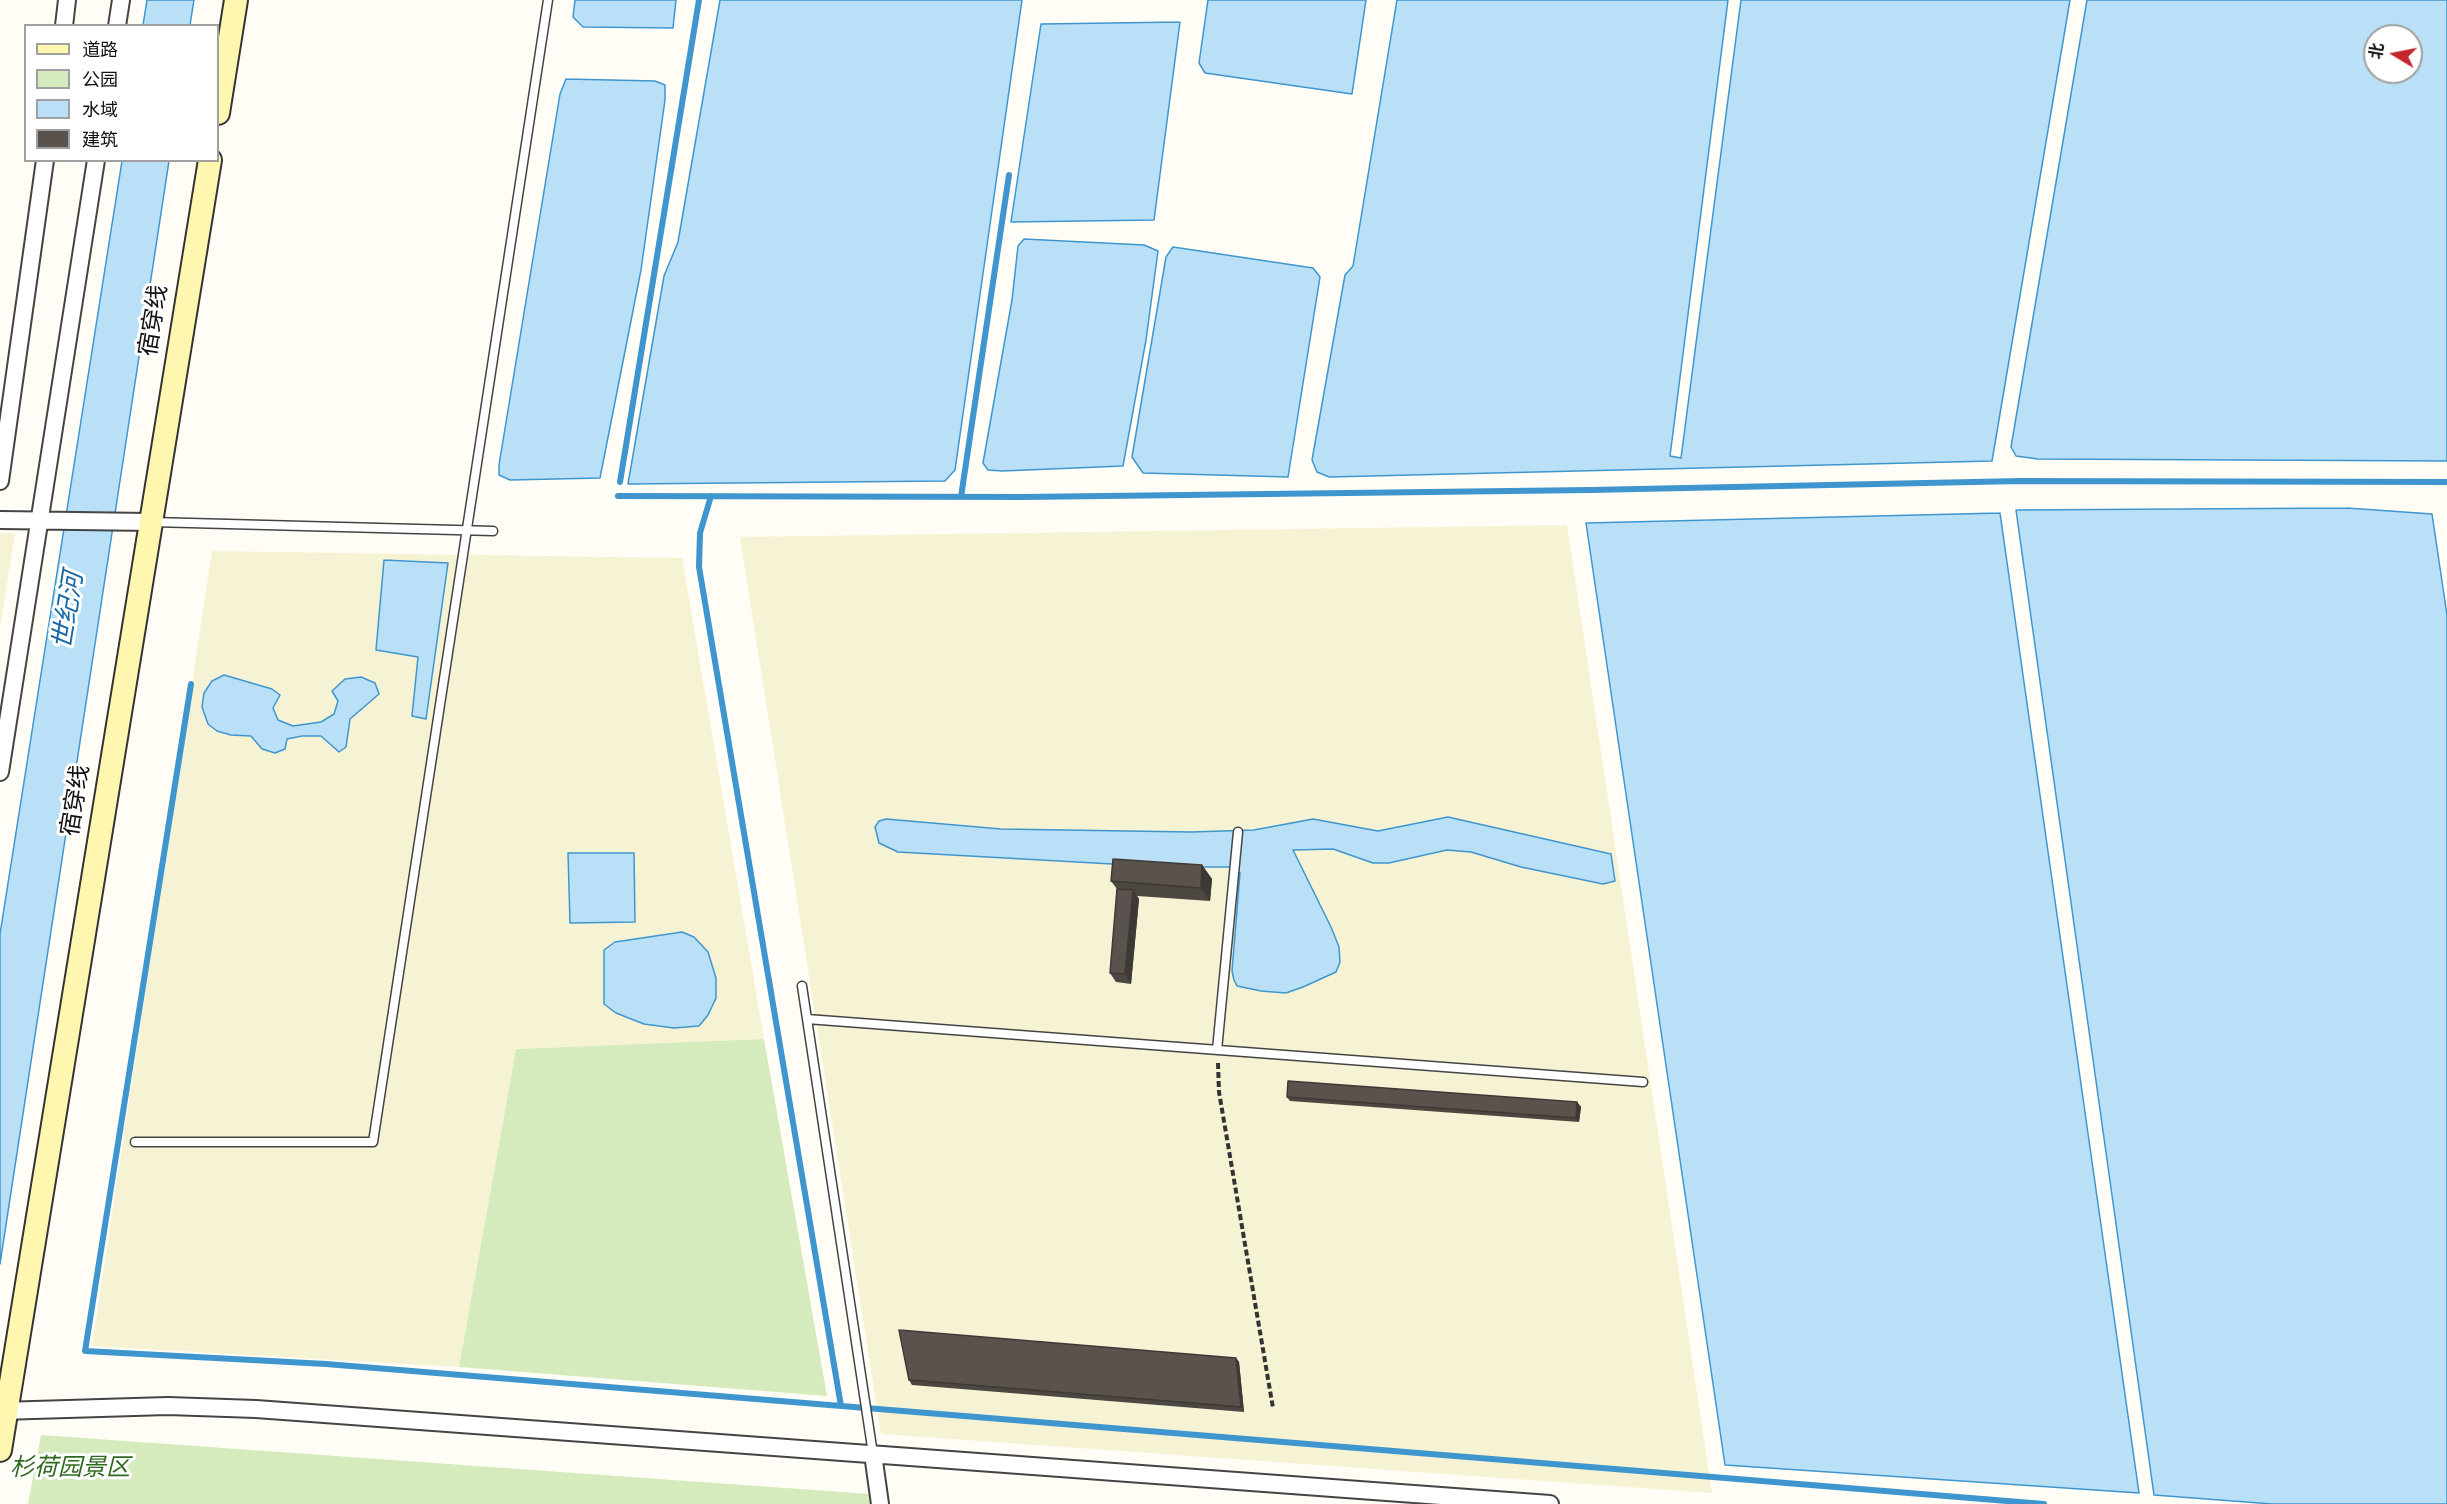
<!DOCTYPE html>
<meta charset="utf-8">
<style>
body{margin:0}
#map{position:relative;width:2447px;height:1504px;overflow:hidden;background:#fffdf5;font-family:Spectral,"Noto Sans SC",serif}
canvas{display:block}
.legend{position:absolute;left:24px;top:24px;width:195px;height:138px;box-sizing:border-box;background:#fff;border:2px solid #a0a0a0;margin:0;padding:8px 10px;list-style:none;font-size:18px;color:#111}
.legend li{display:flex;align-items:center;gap:12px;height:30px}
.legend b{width:30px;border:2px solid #a0a0a0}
.north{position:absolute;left:2363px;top:24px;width:60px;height:60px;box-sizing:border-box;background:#fff;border:2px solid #a0a0a0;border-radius:50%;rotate:280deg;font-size:16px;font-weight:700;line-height:24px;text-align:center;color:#111}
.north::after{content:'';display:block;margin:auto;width:21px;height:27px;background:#c4262e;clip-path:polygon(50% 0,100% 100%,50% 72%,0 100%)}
</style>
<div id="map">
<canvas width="2447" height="1504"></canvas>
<ul class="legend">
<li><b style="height:8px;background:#fff6b0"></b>道路</li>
<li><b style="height:16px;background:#d5ebbd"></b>公园</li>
<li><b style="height:16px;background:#b9e0f7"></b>水域</li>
<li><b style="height:16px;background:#5a524d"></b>建筑</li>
</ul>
<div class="north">北</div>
</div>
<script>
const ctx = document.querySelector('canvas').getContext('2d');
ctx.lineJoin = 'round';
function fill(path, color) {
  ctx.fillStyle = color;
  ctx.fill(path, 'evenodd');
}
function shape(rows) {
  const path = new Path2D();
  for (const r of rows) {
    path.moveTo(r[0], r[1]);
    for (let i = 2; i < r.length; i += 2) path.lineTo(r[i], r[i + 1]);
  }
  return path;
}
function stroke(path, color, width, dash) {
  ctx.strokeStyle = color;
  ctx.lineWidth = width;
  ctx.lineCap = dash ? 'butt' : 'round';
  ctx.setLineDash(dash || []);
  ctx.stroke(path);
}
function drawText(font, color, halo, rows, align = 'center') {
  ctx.font = font + ' Spectral,"Noto Sans SC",serif';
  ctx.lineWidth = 6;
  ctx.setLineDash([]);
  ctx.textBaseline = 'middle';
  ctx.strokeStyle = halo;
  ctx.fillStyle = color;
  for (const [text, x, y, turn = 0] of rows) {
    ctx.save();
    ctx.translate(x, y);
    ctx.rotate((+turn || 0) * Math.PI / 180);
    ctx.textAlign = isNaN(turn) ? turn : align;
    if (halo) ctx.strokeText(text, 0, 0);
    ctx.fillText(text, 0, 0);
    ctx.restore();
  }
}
fill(shape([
 [1567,525,1712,1493,881,1434,740,537],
 [0,533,15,533,0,628],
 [212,551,682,558,764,1039,516,1049,459,1367,92,1346]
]), '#f6f3d4');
fill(shape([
 [764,1039,827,1396,459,1367,516,1049],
 [41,1435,870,1494,872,1504,28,1504]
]), '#d5ebbd');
const water = shape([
 [147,0,194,0,190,25,143,25,147,0],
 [575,0,676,0,673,28,583,27,573,17,575,0],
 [720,0,1022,0,955,470,945,481,628,484,664,276,678,242,720,0],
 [1208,0,1366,0,1352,94,1205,73,1199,63,1208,0],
 [1397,0,1728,0,1670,456,1681,458,1741,0,2070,0,1992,461,1329,477,1317,472,1312,460,1345,275,1353,266,1397,0],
 [2087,0,2447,0,2447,461,2038,459,2016,456,2011,447,2087,0],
 [2375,36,2411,36,2411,72,2375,72,2375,36],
 [1180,22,1154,220,1011,222,1041,24,1180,22],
 [566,79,655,81,665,85,665,100,641,270,600,478,510,480,499,475,499,465,560,94,566,79],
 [122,161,169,161,0,1264,0,934,122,161],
 [1024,239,1144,245,1158,251,1146,340,1123,466,1002,471,988,470,983,463,1012,300,1018,246,1024,239],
 [1173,247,1313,268,1320,277,1288,477,1143,473,1132,457,1166,257,1173,247],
 [2347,508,2432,514,2447,615,2447,1504,2272,1504,2154,1495,2016,510,2347,508],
 [2000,513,2139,1493,1725,1465,1586,523,2000,513],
 [384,560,448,563,426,719,412,716,418,657,376,650,384,560],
 [224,675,272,689,280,695,273,708,278,720,293,726,321,722,334,714,338,701,332,691,345,679,361,677,375,683,379,694,350,719,346,747,339,752,321,736,302,736,287,739,285,749,275,753,262,749,251,736,231,735,217,731,208,724,202,707,204,693,212,681,224,675],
 [1448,817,1611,854,1615,881,1603,884,1521,867,1471,852,1447,850,1389,863,1373,863,1333,849,1293,850,1331,927,1339,947,1340,962,1336,972,1303,987,1286,993,1261,991,1237,986,1234,980,1232,971,1240,873,1229,867,1166,867,898,852,879,843,875,827,879,821,886,819,1001,829,1191,832,1254,830,1313,819,1378,831,1448,817],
 [568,853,634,853,635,922,570,923,568,853],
 [682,932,694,937,708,952,716,978,716,998,708,1015,699,1026,674,1028,644,1024,616,1013,604,1004,604,950,615,942,682,932]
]);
fill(water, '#b9e0f7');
stroke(water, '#3f96cf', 1.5);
stroke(shape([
 [620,482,699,0],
 [618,496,1023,497,1590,490,2021,481,2447,482],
 [711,496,700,533,699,567,841,1406],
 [961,497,1009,175],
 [191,684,85,1351,326,1364,2044,1504]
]), '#3f96cf', 6);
const service = shape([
 [152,522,493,531],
 [802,986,873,1454],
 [807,1019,1643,1082],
 [1217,1050,1238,832],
 [135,1142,373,1142,548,0]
]);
const minor = shape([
 [64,26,67,0],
 [117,26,121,0],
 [0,481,45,160],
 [0,520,151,522],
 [0,772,96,160],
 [0,1411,168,1406,256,1409,1550,1504],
 [873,1454,880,1504]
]);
const secondary = shape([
 [218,113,236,0],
 [0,1450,210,160]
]);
stroke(service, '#444', 11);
stroke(minor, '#444', 20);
stroke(secondary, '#333', 26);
stroke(shape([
 [1218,1063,1219,1092,1273,1408]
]), '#333', 4, [6, 3]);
stroke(service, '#fff', 8);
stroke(minor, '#fff', 16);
stroke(secondary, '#fff6b0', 22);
fill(shape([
 [1202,865,1212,879,1210,901,1137,896,1139,899,1131,984,1116,982,1110,973,1117,889,1111,881],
 [1287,1097,1577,1102,1581,1107,1579,1122,1290,1101],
 [1236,1358,1239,1362,1244,1412,912,1385,909,1380]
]), '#4d4742');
fill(shape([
 [1202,865,1212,879,1210,901,1201,888],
 [1133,890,1139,899,1131,984,1125,974],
 [1577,1102,1581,1107,1579,1122,1576,1118],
 [1236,1358,1239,1362,1244,1412,1241,1407]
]), '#3f3936');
const building = shape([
 [1113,859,1202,865,1201,888,1111,881,1113,859],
 [1117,889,1133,890,1125,974,1110,973,1117,889],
 [1288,1081,1577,1102,1576,1118,1287,1097,1288,1081],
 [899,1330,1236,1358,1241,1407,909,1380,899,1330]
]);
fill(building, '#5a524d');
stroke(building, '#3f3936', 1.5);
drawText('24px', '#111', '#fff', [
 ["宿穿线",156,321,-81],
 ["宿穿线",78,801,-81]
]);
drawText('italic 24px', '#2f6b1f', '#fff', [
 ["杉荷园景区",70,1470]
]);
drawText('italic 26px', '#1768a6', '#fff', [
 ["世纪河",71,611,-81]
]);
</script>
